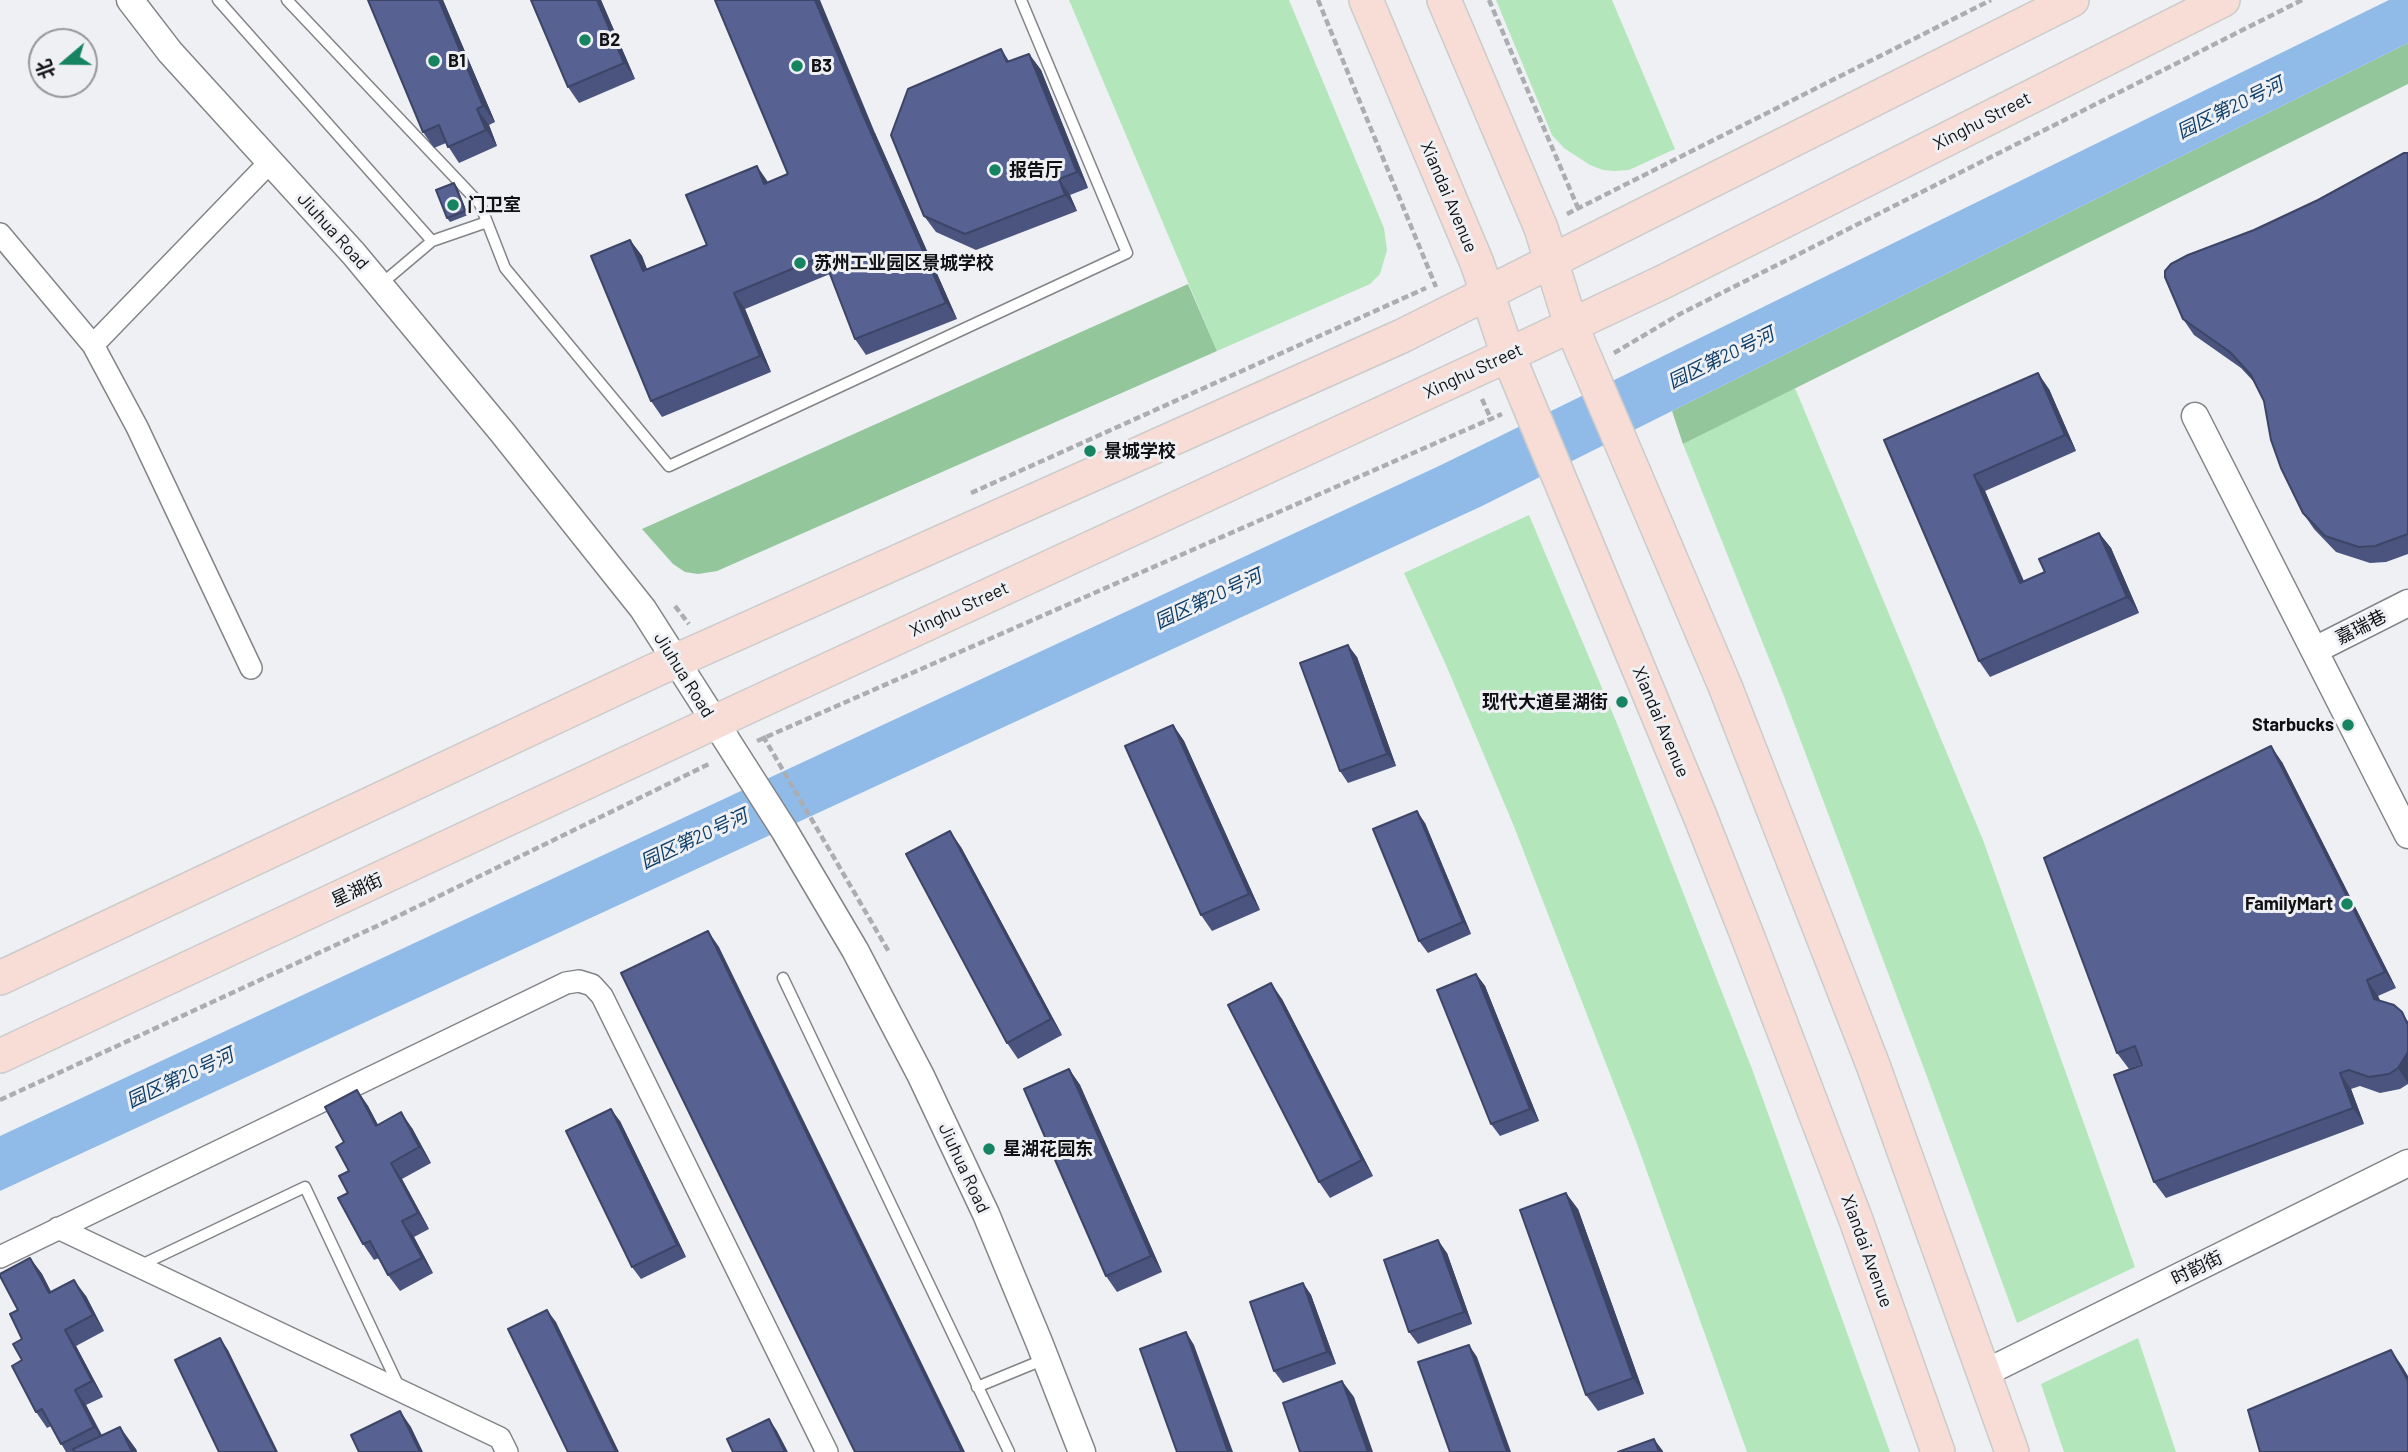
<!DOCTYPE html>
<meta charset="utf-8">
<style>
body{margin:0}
#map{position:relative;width:2408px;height:1452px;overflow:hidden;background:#eef0f4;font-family:Barlow,"Noto Sans SC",sans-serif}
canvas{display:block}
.north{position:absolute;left:28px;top:28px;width:70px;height:70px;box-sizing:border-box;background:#eef0f4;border:2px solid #96979a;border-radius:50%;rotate:250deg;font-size:19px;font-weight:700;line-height:28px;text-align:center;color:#111113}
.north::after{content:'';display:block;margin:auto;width:24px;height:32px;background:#168461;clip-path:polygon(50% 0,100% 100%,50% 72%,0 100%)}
</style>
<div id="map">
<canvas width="2408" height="1452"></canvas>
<div class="north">北</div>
</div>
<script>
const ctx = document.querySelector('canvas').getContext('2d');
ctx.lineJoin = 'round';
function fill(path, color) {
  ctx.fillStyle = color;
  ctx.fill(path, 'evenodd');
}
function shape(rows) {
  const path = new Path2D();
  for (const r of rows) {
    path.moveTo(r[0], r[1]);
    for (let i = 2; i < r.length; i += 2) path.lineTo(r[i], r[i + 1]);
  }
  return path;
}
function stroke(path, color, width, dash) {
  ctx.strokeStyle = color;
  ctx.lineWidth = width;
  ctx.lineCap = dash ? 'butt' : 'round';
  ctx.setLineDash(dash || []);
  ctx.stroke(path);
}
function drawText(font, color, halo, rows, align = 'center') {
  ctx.font = font + ' Barlow,"Noto Sans SC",sans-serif';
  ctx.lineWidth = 6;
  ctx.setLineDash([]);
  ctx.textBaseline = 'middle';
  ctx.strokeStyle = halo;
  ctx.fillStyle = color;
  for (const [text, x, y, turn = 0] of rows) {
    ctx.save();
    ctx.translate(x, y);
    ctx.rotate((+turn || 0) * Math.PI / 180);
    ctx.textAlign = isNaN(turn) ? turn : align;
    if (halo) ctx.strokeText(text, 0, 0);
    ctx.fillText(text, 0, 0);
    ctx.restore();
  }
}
fill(shape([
 [1069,0,1289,0,1384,228,1387,250,1380,274,1370,284,1217,351],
 [1496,0,1612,0,1675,149,1629,170,1614,171,1603,170,1590,165,1564,148,1552,135],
 [1795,388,1983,840,2135,1267,2017,1323,1926,1074,1782,691,1683,444],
 [1529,515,1618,726,1752,1069,1890,1452,1747,1452,1636,1141,1513,824,1446,665,1404,573],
 [2138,1338,2176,1452,2064,1452,2041,1384]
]), '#b4e6bc');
fill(shape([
 [2408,43,2408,84,1683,444,1672,411],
 [1188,284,1217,351,717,571,698,574,685,572,673,564,642,529]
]), '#94c69c');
fill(shape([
 [2389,0,2408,0,2408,43,1482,506,0,1191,0,1136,1441,465]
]), '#90bbe8');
const service = shape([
 [218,0,432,241],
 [287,0,480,204,505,268,669,466,1127,253,1021,0],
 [380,285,432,241,487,222],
 [783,978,1009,1452],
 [139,1266,305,1187,400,1389],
 [977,1387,1045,1359]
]);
const minor = shape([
 [0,234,93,345,137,427,251,668],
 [93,345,270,162],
 [58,1228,500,1438,507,1452],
 [0,1257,566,983,579,981,592,985,602,996,827,1452]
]);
const tertiary = shape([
 [130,0,170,52,354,254,502,432,643,609,784,830,855,950,921,1076,986,1214,1039,1342,1082,1452],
 [2195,416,2408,835],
 [2315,650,2408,603],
 [1985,1373,2408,1163]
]);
const primary = shape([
 [1366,0,1477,263,1508,355,1700,816,1749,940,1856,1220,1938,1452],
 [1444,0,1541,228,1571,325,1725,686,1873,1065,2012,1452],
 [0,978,653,671,1402,336,2072,0],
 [0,1056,745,708,1508,355,1663,282,2223,0]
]);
stroke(service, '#828487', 13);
stroke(minor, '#828487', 24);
stroke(tertiary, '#828487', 29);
stroke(primary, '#cbcbcb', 36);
stroke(shape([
 [1318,0,1436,287],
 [1489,0,1578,208],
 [1567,214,1991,0],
 [1614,353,1680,314,2302,0],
 [1482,399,1491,419],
 [971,493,1426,288],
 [675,606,689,624],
 [763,736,889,952],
 [757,741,1502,414],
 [0,1100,390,920,711,763]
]), '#abadb0', 4.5, [7, 3.5]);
stroke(service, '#fff', 10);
stroke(minor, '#fff', 21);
stroke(tertiary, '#fff', 26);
stroke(primary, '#f8dcd6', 33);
fill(shape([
 [368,0,443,0,495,122,489,125,497,146,459,163,446,143,434,148,423,132],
 [601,0,635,79,579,103,568,87],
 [1001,49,1009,61,1029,54,1041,70,1088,188,1070,195,1077,211,976,250,936,232,924,216],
 [875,133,957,319,866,355,855,339,830,274,745,309,771,372,662,417,651,401,630,240,642,256,647,270,707,245,768,182],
 [2408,153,2408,554,2386,562,2370,563,2336,552,2314,529,2303,513,2264,401,2255,383,2241,368,2194,335,2183,319,2254,230,2318,200],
 [454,183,457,187,468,215,450,222,447,218],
 [2049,389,2076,451,1985,491,2024,581,2045,572,2099,533,2111,548,2139,613,1990,677,1979,661,1884,440],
 [1357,657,1396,766,1348,783,1340,771],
 [1173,725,1184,741,1260,910,1212,931,1201,915],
 [2282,762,2396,988,2378,996,2380,1000,2408,1021,2408,1084,2400,1089,2380,1093,2360,1086,2351,1089,2364,1124,2166,1198,2154,1182,2142,1064,2129,1069,2117,1053],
 [1425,823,1471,934,1428,953,1419,941],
 [961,847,1062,1035,1018,1059,1007,1043],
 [1476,974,1485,986,1539,1121,1500,1136,1491,1124],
 [1282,999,1373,1176,1330,1198,1319,1182],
 [1069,1069,1080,1085,1162,1272,1117,1292,1106,1276],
 [357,1090,368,1106,378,1125,412,1128,431,1163,402,1179,429,1229,414,1237,433,1273,400,1291,388,1275,379,1258,374,1260,363,1244,348,1193,349,1171,344,1142],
 [620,1121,686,1257,641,1279,632,1267],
 [1578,1209,1644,1394,1598,1411,1586,1395],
 [1447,1253,1472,1324,1418,1344,1409,1332],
 [30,1258,42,1274,51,1292,86,1296,104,1331,76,1346,103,1397,86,1405,102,1435,136,1449,137,1452,66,1452,51,1426,47,1428,36,1412,22,1360,22,1339,18,1310],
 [1303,1283,1311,1295,1336,1364,1283,1383,1274,1371]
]), '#4b547e');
fill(shape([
 [439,0,443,0,495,122,483,106],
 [597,0,601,0,635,79,624,63],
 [815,0,820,0,875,133,957,319,946,303,864,117],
 [1029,54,1041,70,1088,188,1077,172],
 [477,109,489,125,497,146,486,130],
 [757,166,768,182,764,184],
 [1059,179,1070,195,1077,211,1065,195],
 [454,183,457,187,468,215,465,211],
 [630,240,642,256,654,287,643,271],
 [734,293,745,309,771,372,760,356],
 [2038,373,2049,389,2076,451,2065,435],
 [1974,475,1985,491,2031,599,2020,583],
 [2099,533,2111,548,2139,613,2127,597],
 [1348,645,1357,657,1396,766,1387,754],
 [1173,725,1184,741,1260,910,1249,894],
 [2271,746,2282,762,2396,988,2385,972],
 [1417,811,1425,823,1471,934,1463,922],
 [950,831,961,847,1062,1035,1051,1019],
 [708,931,719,947,965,1452,962,1452],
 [1476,974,1485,986,1539,1121,1530,1109],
 [2367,980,2378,996,2385,1015,2374,999],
 [1271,983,1282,999,1373,1176,1362,1160],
 [2408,1052,2408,1083,2398,1068],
 [1069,1069,1080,1085,1162,1272,1151,1256],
 [2340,1073,2351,1089,2364,1124,2353,1108],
 [357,1090,368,1106,387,1142,376,1126],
 [611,1109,620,1121,686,1257,677,1245],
 [401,1112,412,1128,431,1163,419,1147],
 [391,1163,402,1179,429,1229,418,1213],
 [1566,1193,1578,1209,1644,1394,1633,1378],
 [402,1221,414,1237,433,1273,422,1258],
 [1438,1240,1447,1253,1472,1324,1464,1312],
 [30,1258,42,1274,60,1309,49,1293],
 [74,1280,86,1296,104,1331,93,1315],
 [1303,1283,1311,1295,1336,1364,1327,1352],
 [547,1310,556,1322,619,1452,616,1452],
 [65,1330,76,1346,103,1397,92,1381],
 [1186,1332,1194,1345,1233,1452,1228,1452],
 [220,1338,228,1350,278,1452,276,1452],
 [1469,1345,1477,1357,1511,1452,1507,1452],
 [2391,1350,2402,1366,2408,1376,2408,1381],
 [1342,1381,1354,1397,1373,1452,1368,1452],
 [75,1390,86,1405,105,1443,94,1427],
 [400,1411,411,1427,423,1452,420,1452],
 [769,1419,777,1431,788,1452,785,1452],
 [120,1427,136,1449,137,1452,132,1452],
 [1654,1439,1663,1451,1663,1452,1659,1452]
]), '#3d4567');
const building = shape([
 [368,0,439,0,483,106,477,109,486,130,448,147,439,125,423,132,368,0],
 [531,0,597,0,624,63,568,87,531,0],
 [715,0,815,0,864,117,946,303,855,339,823,256,734,293,760,356,651,401,591,256,630,240,643,271,707,245,686,195,757,166,764,184,788,174,715,0],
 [1001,49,1007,62,1029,54,1077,172,1059,179,1065,195,965,234,924,216,891,135,908,89,1001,49],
 [2404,153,2408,153,2408,534,2375,546,2359,547,2325,536,2303,513,2281,468,2271,440,2264,401,2251,375,2230,352,2183,319,2165,277,2165,271,2171,264,2188,255,2254,230,2318,200,2404,153],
 [454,183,465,211,447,218,436,190,454,183],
 [2038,373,2065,435,1974,475,2020,583,2045,572,2039,559,2099,533,2127,597,1979,661,1884,440,2038,373],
 [1348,645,1387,754,1340,771,1300,663,1348,645],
 [1173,725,1249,894,1201,915,1125,746,1173,725],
 [2271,746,2385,972,2367,980,2374,999,2394,1005,2402,1012,2408,1025,2408,1052,2398,1068,2389,1074,2369,1077,2349,1070,2340,1073,2353,1108,2154,1182,2114,1075,2142,1065,2135,1046,2117,1053,2044,858,2271,746],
 [1417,811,1463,922,1419,941,1373,829,1417,811],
 [950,831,1051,1019,1007,1043,906,854,950,831],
 [708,931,962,1452,855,1452,621,973,708,931],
 [1476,974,1530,1109,1491,1124,1437,990,1476,974],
 [1271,983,1362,1160,1319,1182,1228,1005,1271,983],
 [1069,1069,1151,1256,1106,1276,1024,1089,1069,1069],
 [357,1090,376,1126,401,1112,419,1147,391,1163,418,1213,402,1221,422,1258,388,1275,370,1241,363,1244,338,1198,348,1193,339,1176,349,1171,336,1147,344,1142,325,1107,357,1090],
 [611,1109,677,1245,632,1267,566,1131,611,1109],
 [1566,1193,1633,1378,1586,1395,1520,1210,1566,1193],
 [1438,1240,1464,1312,1409,1332,1384,1260,1438,1240],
 [30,1258,49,1293,74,1280,93,1315,65,1330,92,1381,75,1390,94,1427,61,1444,42,1409,36,1412,12,1366,22,1360,13,1344,22,1339,10,1314,18,1310,0,1276,0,1274,30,1258],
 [1303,1283,1327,1352,1274,1371,1250,1302,1303,1283],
 [547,1310,616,1452,568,1452,508,1329,547,1310],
 [1186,1332,1228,1452,1177,1452,1140,1349,1186,1332],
 [220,1338,276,1452,219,1452,175,1360,220,1338],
 [1469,1345,1507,1452,1450,1452,1418,1362,1469,1345],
 [2391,1350,2408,1381,2408,1452,2260,1452,2248,1410,2391,1350],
 [1342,1381,1368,1452,1300,1452,1283,1403,1342,1381],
 [400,1411,420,1452,359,1452,351,1435,400,1411],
 [769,1419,785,1452,733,1452,727,1439,769,1419],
 [120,1427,132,1452,75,1452,73,1449,120,1427],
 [1654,1439,1659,1452,1618,1452,1654,1439]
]);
fill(building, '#576293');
stroke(building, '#3d4567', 2);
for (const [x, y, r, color] of [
 [585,40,7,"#168461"],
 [434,61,7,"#168461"],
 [797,66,7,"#168461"],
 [995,170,7,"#168461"],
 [453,205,7,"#168461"],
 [800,263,7,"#168461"],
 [1090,451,7,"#168461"],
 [1622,702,7,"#168461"],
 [2348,725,7,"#168461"],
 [2347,904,7,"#168461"],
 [989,1149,7,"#168461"]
]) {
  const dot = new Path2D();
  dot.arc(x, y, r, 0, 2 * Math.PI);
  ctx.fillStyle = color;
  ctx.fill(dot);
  stroke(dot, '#eef0f4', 2.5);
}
drawText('bold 18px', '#111113', '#eef0f4', [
 ["B2",599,40],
 ["B1",448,61],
 ["B3",811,66],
 ["报告厅",1009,170],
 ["门卫室",467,205],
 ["苏州工业园区景城学校",814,263],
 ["景城学校",1104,451],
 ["现代大道星湖街",1608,702,"right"],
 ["Starbucks",2334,725,"right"],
 ["FamilyMart",2333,904,"right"],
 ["星湖花园东",1003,1149]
], 'left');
drawText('18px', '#111113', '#eef0f4', [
 ["Xinghu Street",1982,121,-27],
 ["Xiandai Avenue",1449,197,67],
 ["Jiuhua Road",333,231,48],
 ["Xinghu Street",1473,371,-25],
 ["Xinghu Street",959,609,-25],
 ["嘉瑞巷",2361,627,-27],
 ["Jiuhua Road",684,675,58],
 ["Xiandai Avenue",1661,722,67],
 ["星湖街",357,890,-25],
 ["Jiuhua Road",964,1168,65],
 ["Xiandai Avenue",1867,1251,70],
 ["时韵街",2197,1268,-26]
]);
drawText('italic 19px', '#0f3e68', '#eef0f4', [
 ["园区第20号河",2230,108,-26],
 ["园区第20号河",1721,358,-26],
 ["园区第20号河",1208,599,-25],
 ["园区第20号河",694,839,-25],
 ["园区第20号河",180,1078,-25]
]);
</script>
